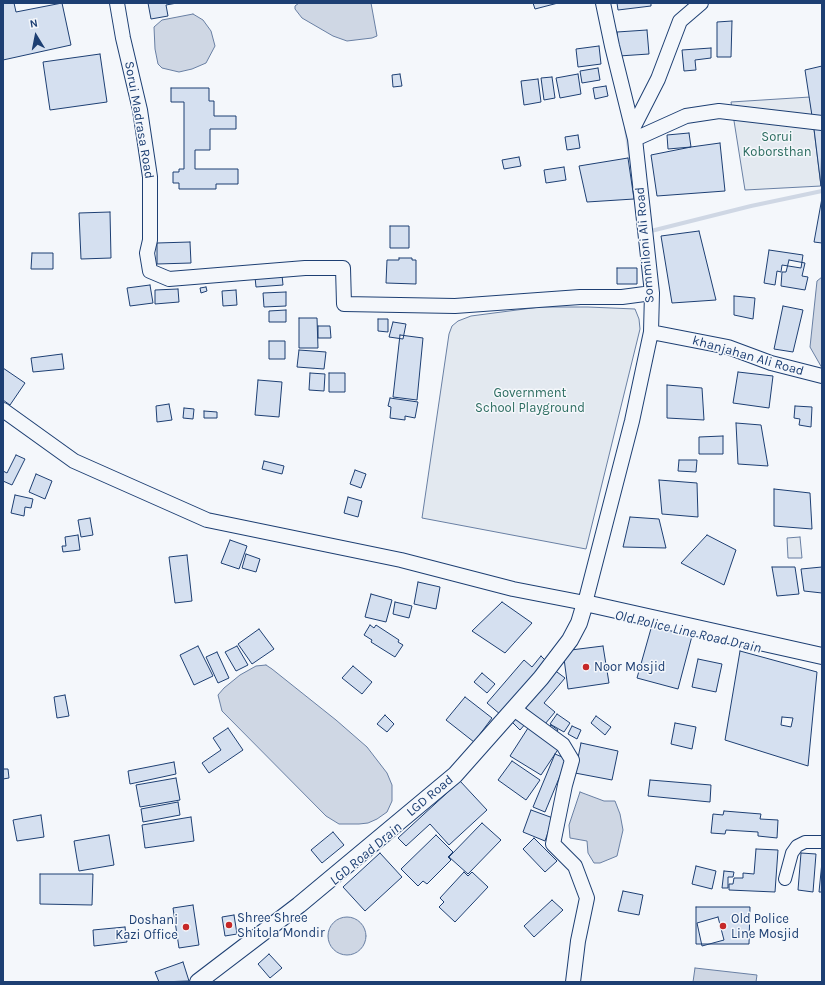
<!DOCTYPE html>
<style>
body{margin:0}
#map{position:relative;width:825px;height:985px;overflow:hidden;background:#f4f7fb;font-family:Karla,sans-serif}
canvas{display:block}
.frame{position:absolute;inset:0;border:4px solid #1d3f73;pointer-events:none}
.north{position:absolute;left:16px;top:16px;width:40px;height:40px;-webkit-text-stroke:3px #f4f7fb;paint-order:stroke;rotate:350deg;font-size:11px;font-weight:700;line-height:16px;text-align:center;color:#1d3f73}
.north::after{content:'';display:block;margin:auto;width:14px;height:18px;background:#1d3f73;clip-path:polygon(50% 0,100% 100%,50% 72%,0 100%)}
</style>
<div id="map">
<canvas width="825" height="985"></canvas>
<div class="frame"></div>
<div class="north">N</div>
</div>
<script>
const ctx = document.querySelector('canvas').getContext('2d');
ctx.lineJoin = 'round';
function fill(path, color) {
  ctx.fillStyle = color;
  ctx.fill(path, 'evenodd');
}
function shape(rows) {
  const path = new Path2D();
  for (const r of rows) {
    if (r.length === 3) {
      path.moveTo(r[0] + r[2], r[1]);
      path.arc(r[0], r[1], r[2], 0, 2 * Math.PI);
      continue;
    }
    path.moveTo(r[0], r[1]);
    for (let i = 2; i < r.length; i += 2) path.lineTo(r[i], r[i + 1]);
  }
  return path;
}
function stroke(path, color, width, dash) {
  ctx.strokeStyle = color;
  ctx.lineWidth = width;
  ctx.lineCap = dash ? 'butt' : 'round';
  ctx.setLineDash(dash || []);
  ctx.stroke(path);
}
function drawText(font, color, halo, rows, align = 'center') {
  ctx.font = font + ' Karla,sans-serif';
  ctx.lineWidth = 3;
  ctx.setLineDash([]);
  ctx.textBaseline = 'middle';
  ctx.strokeStyle = halo;
  ctx.fillStyle = color;
  for (const [text, x, y, turn = 0] of rows) {
    ctx.save();
    ctx.translate(x, y);
    ctx.rotate((+turn || 0) * Math.PI / 180);
    ctx.textAlign = isNaN(turn) ? turn : align;
    if (halo) ctx.strokeText(text, 0, 0);
    ctx.fillText(text, 0, 0);
    ctx.restore();
  }
}
const green = shape([
 [810,97,821,186,745,190,731,102,810,97],
 [540,307,588,307,635,309,639,319,640,329,586,549,422,518,449,334,452,326,458,321,471,316,540,307],
 [800,537,802,558,788,558,787,538,800,537]
]);
fill(green, '#e3e9f0');
stroke(green, '#687fa3', 1);
const water = shape([
 [299,3,371,3,377,36,372,38,347,41,333,36,302,18,295,9,295,6,299,3],
 [193,14,203,20,211,31,215,46,206,63,192,69,179,72,162,68,158,64,155,49,154,27,162,20,193,14],
 [822,277,822,368,810,347,817,281,822,277],
 [266,665,272,669,336,720,367,747,387,773,392,785,392,801,387,812,377,819,368,823,359,824,339,824,326,816,222,711,218,695,224,688,240,675,256,666,266,665],
 [580,792,604,801,615,801,620,814,623,830,617,856,600,863,594,863,588,853,587,841,570,838,569,825,580,792],
 [347,936,19],
 [695,968,757,975,756,982,693,982,695,968]
]);
fill(water, '#cfd7e4');
stroke(water, '#687fa3', 1);
stroke(shape([
 [626,129,630,156],
 [651,231,751,206,822,191]
]), '#cfd7e4', 4);
const building = shape([
 [3,3,14,3,16,12,62,3,71,45,3,60,3,3],
 [148,3,177,3,166,5,168,16,151,19,148,3],
 [533,3,558,3,535,9,533,3],
 [617,3,651,3,651,6,618,10,617,3],
 [732,21,731,57,717,57,717,22,732,21],
 [647,30,649,54,619,56,617,32,647,30],
 [599,46,601,64,578,67,576,49,599,46],
 [711,48,711,58,695,60,696,70,684,71,682,50,711,48],
 [100,54,107,102,50,110,43,62,100,54],
 [822,66,822,129,814,129,805,70,822,66],
 [598,68,600,80,582,83,580,71,598,68],
 [400,74,402,86,393,87,392,75,400,74],
 [578,74,581,94,560,98,556,78,578,74],
 [552,77,555,98,544,100,541,78,552,77],
 [538,79,541,102,524,105,521,81,538,79],
 [606,86,608,96,595,99,593,88,606,86],
 [171,88,209,88,209,101,214,101,214,116,236,116,236,129,210,129,210,150,195,150,195,169,238,169,238,184,216,184,216,189,179,189,179,183,173,183,173,172,179,172,179,169,184,169,184,102,171,102,171,88],
 [814,129,822,129,821,186,814,129],
 [689,133,691,147,668,149,667,135,689,133],
 [578,135,580,148,567,150,565,137,578,135],
 [720,143,725,191,657,196,651,155,691,147,720,143],
 [519,157,521,166,504,169,502,160,519,157],
 [628,158,634,199,587,202,579,166,628,158],
 [564,167,566,180,546,183,544,170,564,167],
 [822,198,822,243,814,242,822,198],
 [110,212,111,258,81,259,79,213,110,212],
 [390,226,409,226,409,248,390,248,390,226],
 [699,231,716,300,672,303,661,236,699,231],
 [190,242,191,263,157,264,157,243,190,242],
 [769,250,803,255,801,268,782,265,781,272,777,271,775,285,764,283,769,250],
 [32,253,53,253,53,269,31,269,32,253],
 [399,258,412,258,412,260,416,260,416,284,386,283,387,260,399,260,399,258],
 [789,260,805,263,802,276,808,277,805,290,781,286,782,272,786,272,789,260],
 [617,268,637,268,637,284,617,284,617,268],
 [282,275,283,285,256,287,255,277,282,275],
 [150,285,153,303,130,306,127,288,150,285],
 [206,287,207,291,201,293,200,288,206,287],
 [178,289,179,302,155,304,155,290,178,289],
 [236,290,237,305,223,306,222,291,236,290],
 [286,292,286,306,264,307,263,293,286,292],
 [734,296,755,298,753,319,734,315,734,296],
 [783,306,803,310,793,352,774,349,783,306],
 [286,310,286,322,269,322,269,311,286,310],
 [299,318,317,318,318,348,299,348,299,318],
 [378,319,388,319,388,332,378,331,378,319],
 [393,322,406,324,403,339,389,337,393,322],
 [318,326,330,326,331,338,318,338,318,326],
 [400,335,423,338,417,400,393,397,400,335],
 [269,341,285,341,285,359,269,359,269,341],
 [299,350,326,352,324,369,297,367,299,350],
 [62,354,64,369,33,372,31,358,62,354],
 [3,368,25,383,10,405,3,400,3,368],
 [738,372,773,376,769,408,733,403,738,372],
 [310,373,325,374,324,391,309,390,310,373],
 [329,373,345,373,345,392,329,392,329,373],
 [258,380,282,382,279,417,255,415,258,380],
 [667,385,702,388,704,420,667,418,667,385],
 [390,398,418,402,415,418,405,416,405,420,390,418,391,407,388,406,390,398],
 [169,404,172,420,157,422,156,406,169,404],
 [795,406,812,407,811,427,799,425,800,419,794,418,795,406],
 [184,408,194,409,193,419,183,418,184,408],
 [204,411,217,412,217,418,204,418,204,411],
 [736,423,761,425,768,466,738,464,736,423],
 [723,436,723,454,699,454,699,437,723,436],
 [16,455,25,459,12,485,3,481,3,471,7,473,16,455],
 [679,460,697,460,696,472,678,471,679,460],
 [264,461,284,466,282,474,262,469,264,461],
 [355,470,366,474,361,488,350,484,355,470],
 [36,474,52,481,45,499,29,492,36,474],
 [659,480,697,483,698,517,662,514,659,480],
 [774,489,810,493,812,529,774,526,774,489],
 [15,495,33,499,31,508,25,507,24,516,11,513,15,495],
 [348,497,362,501,358,517,344,513,348,497],
 [630,517,659,519,666,548,623,547,630,517],
 [90,518,93,535,81,537,78,520,90,518],
 [78,535,80,550,63,552,62,546,66,546,65,537,78,535],
 [707,535,736,550,724,585,681,563,707,535],
 [230,540,247,546,239,569,221,563,230,540],
 [246,554,260,559,256,572,242,568,246,554],
 [187,555,192,601,175,603,169,557,187,555],
 [772,567,795,567,799,594,777,596,772,567],
 [822,567,822,593,804,591,801,569,822,567],
 [418,582,440,587,436,609,414,604,418,582],
 [371,594,392,600,386,622,365,617,371,594],
 [395,602,412,606,409,618,393,614,395,602],
 [502,602,532,623,505,653,472,631,502,602],
 [370,625,374,628,376,625,399,640,398,642,403,645,395,657,371,642,372,640,364,635,370,625],
 [652,625,692,636,678,689,637,678,652,625],
 [259,629,274,649,252,664,238,644,259,629],
 [198,646,213,676,194,685,180,655,198,646],
 [237,646,248,665,236,671,225,652,237,646],
 [603,646,609,683,568,689,563,651,603,646],
 [740,651,817,672,808,766,725,740,740,651],
 [217,652,229,678,218,683,206,657,217,652],
 [541,656,546,661,501,715,487,703,524,660,532,667,541,656],
 [698,659,722,664,716,692,692,687,698,659],
 [353,666,372,682,362,694,342,678,353,666],
 [553,669,565,678,544,703,555,712,545,724,523,706,553,669],
 [482,673,495,684,487,693,474,682,482,673],
 [65,695,69,716,57,718,54,697,65,695],
 [465,697,492,718,474,742,446,720,465,697],
 [518,714,527,722,520,730,511,721,518,714],
 [557,714,570,723,564,732,550,724,557,714],
 [385,715,394,724,387,732,377,724,385,715],
 [596,716,611,727,605,735,591,723,596,716],
 [782,717,793,718,791,727,781,725,782,717],
 [675,723,696,727,692,749,671,744,675,723],
 [530,725,561,745,541,775,510,756,530,725],
 [551,725,558,730,555,734,548,729,551,725],
 [572,726,581,730,577,739,568,734,572,726],
 [228,728,243,750,209,773,202,763,221,750,213,738,228,728],
 [581,743,618,751,612,780,575,773,581,743],
 [555,754,567,759,545,812,533,807,555,754],
 [512,761,540,780,526,800,498,780,512,761],
 [174,762,176,774,130,784,128,771,174,762],
 [3,769,8,769,9,778,3,779,3,769],
 [176,778,180,800,140,807,136,785,176,778],
 [650,780,711,785,710,802,648,796,650,780],
 [460,781,487,810,449,845,430,824,406,846,398,838,460,781],
 [178,802,180,815,143,822,141,809,178,802],
 [531,810,553,818,545,841,523,832,531,810],
 [724,811,761,814,760,819,778,820,777,838,758,836,758,832,726,830,725,834,711,833,713,814,723,815,724,811],
 [41,815,44,837,17,841,13,820,41,815],
 [191,817,194,841,145,848,142,825,191,817],
 [482,823,501,840,468,874,449,857,482,823],
 [333,832,344,845,322,863,311,850,333,832],
 [109,835,114,865,79,871,74,841,109,835],
 [436,835,453,852,448,857,451,860,427,884,423,881,418,886,401,869,436,835],
 [534,838,557,861,545,872,523,849,534,838],
 [756,849,778,850,775,892,729,890,729,884,733,884,734,878,743,878,743,873,754,874,756,849],
 [380,853,402,877,365,911,343,887,380,853],
 [801,853,816,854,813,892,798,890,801,853],
 [822,862,822,892,819,892,822,862],
 [696,866,716,871,712,889,692,884,696,866],
 [724,871,734,872,733,877,728,877,728,888,722,888,724,871],
 [464,872,468,876,472,872,488,887,455,922,439,907,444,902,440,898,464,872],
 [40,874,93,874,92,905,40,904,40,874],
 [623,891,643,895,639,915,618,911,623,891],
 [552,900,563,910,534,937,524,926,552,900],
 [193,905,199,945,179,948,173,908,193,905],
 [696,907,750,907,749,944,696,944,696,907],
 [234,915,237,934,225,936,222,917,234,915],
 [718,917,724,940,702,946,697,923,718,917],
 [125,927,127,942,94,946,93,930,125,927],
 [269,954,282,968,270,978,258,964,269,954],
 [183,962,189,981,159,982,155,972,183,962]
]);
fill(building, '#d5e0f0');
stroke(building, '#1d3f73', 1);
const minor = shape([
 [785,879,792,853,797,846,805,842,822,842]
]);
const tertiary = shape([
 [117,3,123,38,140,110,150,177,150,240,147,253,150,271,169,279,305,268,343,268,344,304,455,306,580,297,622,297,652,293],
 [633,128,658,79,680,21,701,3],
 [635,139,686,116,719,111,822,123],
 [651,332,728,347,771,363,822,376],
 [3,410,74,461,207,520,401,560,513,589,585,603,632,421,651,332,652,293,635,139,612,46,603,3],
 [514,709,563,745,572,760,565,785,553,844,575,866,587,898,578,941,573,982]
]);
const secondary = shape([
 [198,982,299,905,455,775,541,678,570,640,579,623,585,603,822,656]
]);
stroke(minor, '#1d3f73', 14);
stroke(tertiary, '#1d3f73', 16);
stroke(secondary, '#1d3f73', 18);
stroke(minor, '#f4f7fb', 12);
stroke(tertiary, '#f4f7fb', 14);
stroke(secondary, '#f4f7fb', 16);
for (const [x, y, r, color] of [
 [586,667,4,"#c62828"],
 [229,925,4,"#c62828"],
 [723,926,4,"#c62828"],
 [186,927,4,"#c62828"]
]) {
  const dot = new Path2D();
  dot.arc(x, y, r, 0, 2 * Math.PI);
  ctx.fillStyle = color;
  ctx.fill(dot);
  stroke(dot, '#f4f7fb', 1.5);
}
drawText('13px', '#1d3f73', '#f4f7fb', [
 ["Sorui Madrasa Road",139,120,80],
 ["Sommiloni Ali Road",645,245,-95],
 ["khanjahan Ali Road",748,356,16],
 ["LGD Road",430,796,-40]
]);
drawText('13px', '#2c6c60', '#f4f7fb', [
 ["Sorui",777,137],
 ["Koborsthan",777,152],
 ["Government",530,393],
 ["School Playground",530,408]
]);
drawText('13px', '#1d3f73', '#f4f7fb', [
 ["Noor Mosjid",594,667],
 ["Shree Shree",237,918],
 ["Shitola Mondir",237,933],
 ["Old Police",731,919],
 ["Line Mosjid",731,934],
 ["Doshani",178,920,"right"],
 ["Kazi Office",178,935,"right"]
], 'left');
drawText('italic 14px', '#1d3f73', '#f4f7fb', [
 ["Old Police Line Road Drain",688,632,13],
 ["LGD Road Drain",366,854,-40]
]);
</script>
